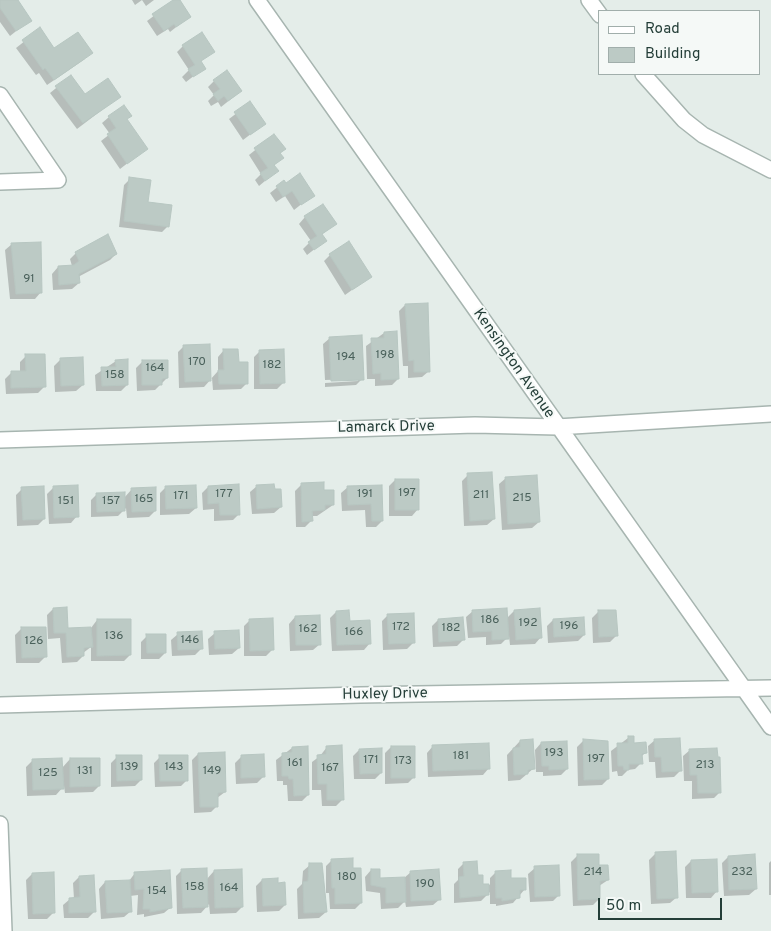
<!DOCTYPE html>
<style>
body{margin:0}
#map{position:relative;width:771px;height:931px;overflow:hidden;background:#e4ede9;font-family:Overpass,sans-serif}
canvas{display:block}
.legend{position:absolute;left:598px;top:10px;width:162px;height:65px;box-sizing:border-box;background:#f5f9f7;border:1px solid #a1aeab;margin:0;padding:6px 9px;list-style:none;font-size:15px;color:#243e38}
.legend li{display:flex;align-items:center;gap:10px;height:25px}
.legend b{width:25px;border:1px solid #a1aeab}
.scale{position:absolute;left:598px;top:898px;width:124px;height:22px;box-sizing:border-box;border:2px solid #243e38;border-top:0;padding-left:6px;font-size:15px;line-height:18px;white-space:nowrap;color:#243e38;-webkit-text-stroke:4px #f5f9f7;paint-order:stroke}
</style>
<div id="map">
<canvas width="771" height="931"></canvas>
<ul class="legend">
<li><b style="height:6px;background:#fff"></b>Road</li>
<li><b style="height:14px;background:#bccac5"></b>Building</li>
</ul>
<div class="scale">50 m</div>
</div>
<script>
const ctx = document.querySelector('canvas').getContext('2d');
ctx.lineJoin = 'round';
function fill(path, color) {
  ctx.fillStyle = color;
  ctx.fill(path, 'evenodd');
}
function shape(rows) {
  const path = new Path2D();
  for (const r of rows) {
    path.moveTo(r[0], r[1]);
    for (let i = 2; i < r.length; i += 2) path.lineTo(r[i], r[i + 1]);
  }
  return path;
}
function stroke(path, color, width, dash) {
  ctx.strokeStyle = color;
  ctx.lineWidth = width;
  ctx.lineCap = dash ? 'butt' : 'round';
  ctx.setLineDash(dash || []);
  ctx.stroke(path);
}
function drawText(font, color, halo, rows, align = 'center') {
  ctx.font = font + ' Overpass,sans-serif';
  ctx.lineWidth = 4;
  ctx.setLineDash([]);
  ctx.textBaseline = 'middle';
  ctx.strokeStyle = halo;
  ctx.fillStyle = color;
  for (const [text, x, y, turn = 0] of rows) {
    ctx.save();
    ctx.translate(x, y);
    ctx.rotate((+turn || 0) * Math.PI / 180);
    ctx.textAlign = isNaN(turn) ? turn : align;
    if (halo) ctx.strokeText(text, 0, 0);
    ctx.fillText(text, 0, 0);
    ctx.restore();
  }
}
fill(shape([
 [0,0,16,0,30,20,10,36,0,22],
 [132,0,154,0,146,6,142,0,135,5],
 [175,0,179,0,190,16,170,32,168,29,157,36,147,21],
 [40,29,54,50,85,59,47,85,39,73,36,75,16,48],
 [183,46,213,51,200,62,204,68,186,82,182,77,189,70,177,52],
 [71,76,84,96,119,97,77,129,50,93],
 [214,81,241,91,221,107,218,102,211,106,208,101,214,95,208,87],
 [250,103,264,124,243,140,229,119],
 [109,117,126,120,146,149,120,169,101,141,110,134,102,123],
 [274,135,284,149,280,154,282,158,273,166,277,171,259,186,255,180,261,174,249,155],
 [130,179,147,203,168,226,162,232,119,227,124,185],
 [284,182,313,195,294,210,285,196,276,202,270,193],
 [305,217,335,224,321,235,325,241,307,255,303,249,311,241,299,224],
 [12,244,41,292,35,299,10,299,5,250],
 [76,253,116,254,110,260,78,277,79,283,72,289,53,290,52,274,58,267,72,266,70,259],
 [330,255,370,277,345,295,324,261],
 [405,305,429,371,422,377,408,378,408,366,403,366,399,311],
 [384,333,398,379,392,385,375,386,375,379,367,379,366,346],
 [330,338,362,379,356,385,325,387,325,383,358,381,358,379,325,380,323,344],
 [184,346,210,380,218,371,218,357,224,350,238,363,247,383,241,389,213,390,212,378,204,387,179,388,178,352],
 [260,351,284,382,277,389,254,389,254,357],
 [26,356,44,387,38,393,6,394,5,379,12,372,20,372,20,362],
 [61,359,83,385,76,391,55,392,54,366],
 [116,361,127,385,121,391,96,391,95,375],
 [142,362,167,378,155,390,137,391,136,368],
 [468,475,494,519,487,525,464,526,462,481],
 [506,478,539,522,532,528,502,530,499,484],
 [395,480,418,509,412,516,389,516,389,486],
 [301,485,323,491,333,505,317,516,311,516,311,521,305,527,296,527,295,491],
 [257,486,281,507,274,513,252,514,250,492],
 [381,486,382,521,376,527,366,527,365,510,342,511,341,493,348,487],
 [166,487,196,508,189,514,160,515,160,493],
 [208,487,239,514,233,520,214,521,214,509,203,510,202,493],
 [53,488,77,516,71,523,49,524,47,494],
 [22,489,44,519,38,525,17,526,16,495],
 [132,489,155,511,149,517,127,518,126,508,118,516,91,517,91,500,97,494,124,498],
 [53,609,67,629,91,628,97,620,130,655,124,661,91,661,91,647,83,653,83,656,77,662,62,663,60,638,48,639,47,615],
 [473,611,506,619,514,611,541,637,535,644,510,645,509,636,501,644,486,645,486,637,468,638,466,617],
 [336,612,370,643,364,650,332,651,330,618],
 [598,612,616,636,610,642,593,643,592,618],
 [388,615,414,642,407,649,383,650,382,621],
 [295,617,320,644,313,650,290,651,289,624],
 [250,620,273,649,266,656,244,656,244,626],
 [438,620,463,640,457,646,433,647,432,626],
 [553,620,584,635,578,641,548,643,547,626],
 [22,628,45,657,39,663,16,663,15,635],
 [215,633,239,648,232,654,209,655,208,639],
 [178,634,201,649,195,655,172,656,171,640],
 [147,636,165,653,159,659,141,659,141,642],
 [628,738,645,753,641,757,641,763,635,769,628,770,622,776,618,776,617,771,612,772,611,751],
 [584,740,608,779,602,785,578,786,577,747],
 [655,740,680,771,674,777,656,778,655,762,649,762,648,746],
 [520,741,534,768,520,780,508,781,507,755],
 [541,743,567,769,561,775,543,776,543,772,536,772,535,750],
 [433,746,489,768,483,775,428,777,427,753],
 [327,747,342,800,336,806,322,806,321,790,312,790,312,762,320,756],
 [391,747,414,777,408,783,385,784,385,753],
 [292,748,308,795,302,801,288,801,287,785,283,785,283,781,277,781,276,760],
 [359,750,381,773,375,779,354,779,353,756],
 [690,750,720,792,714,798,692,799,692,781,684,781,683,756],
 [198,754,225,792,217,798,217,806,211,812,194,813,192,760],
 [117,757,141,780,135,786,111,787,111,763],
 [160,757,187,780,181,786,155,787,154,763],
 [241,757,263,777,257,783,236,784,235,763],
 [70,759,99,786,93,792,65,793,64,786,56,795,27,796,26,767,33,760,62,768],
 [656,853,677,897,670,903,651,904,649,860],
 [577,856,598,867,608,880,599,886,599,899,593,905,573,906,571,862],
 [728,857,756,889,749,895,724,896,722,863],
 [332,860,352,870,361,903,355,909,330,909,329,893,326,893,326,866],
 [691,861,717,891,711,898,686,898,685,867],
 [771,861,771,895,769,895,769,863],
 [464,863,482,885,490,885,490,878,496,872,525,889,513,903,496,906,496,904,490,904,490,892,481,901,454,903,454,884,458,880,458,869],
 [310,865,326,912,319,918,298,919,297,889,302,884,303,871],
 [535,868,559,895,553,901,530,902,528,874],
 [182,870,206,880,214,871,242,907,236,913,210,914,209,904,201,913,177,914,176,876],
 [371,870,379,879,404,878,411,872,440,899,433,905,406,907,405,901,398,908,381,909,380,893,366,891,365,877],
 [135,873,171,907,164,913,144,917,144,914,137,915,138,895,130,896,131,911,124,917,101,919,99,889,105,882,129,881],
 [32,874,54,912,47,919,28,919,26,880],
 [79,877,95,911,88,918,64,918,63,905,70,899,74,899,73,883],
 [262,880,285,905,279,911,257,912,256,886]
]), '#0003');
const building = shape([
 [0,0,18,0,32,21,16,31,0,8,0,0],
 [173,0,180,0,191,17,176,27,174,24,164,31,152,14,173,0],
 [40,27,54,48,78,32,93,53,54,80,45,68,43,70,22,40,40,27],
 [202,32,215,52,201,61,206,69,193,77,188,69,195,65,182,45,202,32],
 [227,70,242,91,228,101,224,96,218,101,213,94,220,89,213,80,227,70],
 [71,75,85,94,108,78,121,97,83,123,55,86,71,75],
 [250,101,266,124,250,135,234,112,250,101],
 [124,105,132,116,127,119,148,149,127,164,107,134,116,128,108,116,124,105],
 [274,134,286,149,280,153,284,158,274,165,279,171,265,181,260,173,268,168,254,148,274,134],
 [300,173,315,196,301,205,292,191,283,197,276,186,284,180,286,183,300,173],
 [129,177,151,180,148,202,172,205,169,227,124,221,129,177],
 [323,204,337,224,322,234,327,241,314,250,308,242,317,236,304,216,323,204],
 [108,234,117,254,79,274,80,283,59,285,58,266,74,265,79,261,75,252,108,234],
 [349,241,372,277,352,290,329,254,349,241],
 [41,242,42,293,16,294,11,243,41,242],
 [428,303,430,372,414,372,414,360,409,361,405,304,428,303],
 [397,331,399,379,381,380,381,373,373,374,371,338,384,338,384,332,397,331],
 [362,335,364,380,331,381,329,337,362,335],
 [210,344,211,381,185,382,183,345,210,344],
 [223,349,238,349,239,362,248,362,248,384,219,384,218,370,224,370,223,349],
 [284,349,285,383,260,384,259,350,284,349],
 [25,354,45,354,46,387,11,388,11,371,26,371,25,354],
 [83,357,84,385,61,386,60,358,83,357],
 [128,359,128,385,102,386,101,367,116,367,115,360,128,359],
 [142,360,168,360,168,378,162,379,162,385,142,385,142,360],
 [492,472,495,519,470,521,467,473,492,472],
 [537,475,540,522,508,524,505,477,537,475],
 [395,479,419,479,419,510,395,510,395,479],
 [324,482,324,490,334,490,334,505,325,505,325,510,312,511,313,521,302,522,301,483,324,482],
 [239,484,240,515,220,515,219,503,208,504,208,486,239,484],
 [274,484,275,489,281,489,282,507,257,509,256,485,274,484],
 [78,485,79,517,54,518,53,486,78,485],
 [196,485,197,508,166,509,165,486,196,485],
 [382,485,383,521,372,521,371,504,348,505,347,486,382,485],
 [44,486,45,519,23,520,21,487,44,486],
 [156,487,156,511,132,512,131,488,156,487],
 [125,492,125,511,97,512,96,493,125,492],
 [67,607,68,628,91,627,93,647,84,648,84,656,67,657,66,633,54,633,53,608,67,607],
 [507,608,509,639,492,640,492,631,473,632,472,610,507,608],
 [540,608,542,638,516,640,514,610,540,608],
 [349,610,350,621,370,620,371,644,337,645,336,611,349,610],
 [598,610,616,610,618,636,599,637,598,610],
 [414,613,415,643,389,644,387,614,414,613],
 [320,615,321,645,296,645,295,616,320,615],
 [463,617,465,640,439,642,438,619,463,617],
 [584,617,585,635,554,637,553,619,584,617],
 [273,618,274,650,250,651,249,619,273,618],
 [97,619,131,619,131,655,97,656,97,619],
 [21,627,46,627,47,657,22,658,21,627],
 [239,630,240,648,215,649,214,631,239,630],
 [202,631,203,649,178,650,177,632,202,631],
 [146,634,166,634,166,653,147,653,146,634],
 [628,736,634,736,634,743,646,742,647,753,642,754,643,764,629,764,629,770,624,770,623,766,618,766,617,743,628,743,628,736],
 [680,738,682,771,662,772,661,757,655,757,654,739,680,738],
 [533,739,535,769,528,770,528,774,514,775,513,748,520,747,520,740,533,739],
 [583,739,608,741,609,779,584,780,583,739],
 [567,741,568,769,549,770,549,766,542,766,541,742,567,741],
 [489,743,490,769,433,771,432,745,489,743],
 [342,745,344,800,327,800,327,784,318,784,317,755,326,754,326,746,342,745],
 [308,746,309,795,294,796,293,779,289,779,288,776,282,776,282,753,292,752,292,747,308,746],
 [391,746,415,746,415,778,391,778,391,746],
 [382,748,382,773,360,774,359,749,382,748],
 [717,748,718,757,720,757,721,793,698,793,697,775,690,775,689,749,717,748],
 [225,752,226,792,218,793,218,807,200,807,198,753,225,752],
 [264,754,265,777,241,778,241,755,264,754],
 [116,755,142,755,142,780,117,781,116,755],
 [159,755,188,755,188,781,160,781,159,755],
 [62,758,64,789,33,790,32,759,62,758],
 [70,758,100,758,100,786,70,787,70,758],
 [676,851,678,898,657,899,655,852,676,851],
 [577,854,599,854,599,865,608,865,609,880,600,881,600,899,578,900,577,854],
 [755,854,757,889,729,890,728,856,755,854],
 [353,858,353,868,361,868,362,903,335,904,335,888,332,888,331,859,353,858],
 [717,859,718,892,692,893,691,860,717,859],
 [477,861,478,875,483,875,483,884,489,884,489,895,460,898,459,877,464,876,463,862,477,861],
 [309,863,322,863,327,912,304,913,303,882,308,881,309,863],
 [559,865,560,896,535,897,534,866,559,865],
 [207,868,208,907,183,908,181,869,207,868],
 [242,869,243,907,215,908,214,870,242,869],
 [371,869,380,869,380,878,405,877,406,902,386,903,386,888,371,885,371,869],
 [439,869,441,900,411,901,410,871,439,869],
 [170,870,172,908,150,912,150,909,143,909,144,889,135,890,134,872,170,870],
 [511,870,511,878,526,878,526,890,520,890,520,898,502,901,502,898,496,898,495,871,511,870],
 [54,872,55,913,33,914,32,873,54,872],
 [94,875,96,912,69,913,69,898,80,897,79,876,94,875],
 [278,878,278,883,285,882,286,905,263,906,262,879,278,878],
 [130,880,132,912,107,913,105,881,130,880]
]);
fill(building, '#bccac5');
stroke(building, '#b7c6c1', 1);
const minor = shape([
 [257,0,771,727],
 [589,0,600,15],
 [643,74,684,120,703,135,771,170],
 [0,95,58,180,0,182],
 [0,440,475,425,557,427,771,414],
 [0,705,360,695,771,688],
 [0,824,4,931]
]);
stroke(minor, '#a7b5b0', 18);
stroke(minor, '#fff', 15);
drawText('12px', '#4a615b', null, [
 ["91",29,280],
 ["198",385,356],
 ["194",346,358],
 ["170",197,363],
 ["182",272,366],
 ["164",155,369],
 ["158",115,376],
 ["197",407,494],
 ["177",224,495],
 ["191",365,495],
 ["211",481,496],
 ["171",181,497],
 ["215",522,499],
 ["165",144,500],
 ["151",66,502],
 ["157",111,502],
 ["186",490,621],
 ["192",528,624],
 ["196",569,627],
 ["172",401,628],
 ["182",451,629],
 ["162",308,630],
 ["166",354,633],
 ["136",114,637],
 ["146",190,641],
 ["126",34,642],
 ["193",554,754],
 ["181",461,757],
 ["197",596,760],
 ["171",371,761],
 ["173",403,762],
 ["161",295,764],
 ["213",705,766],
 ["139",129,768],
 ["143",174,768],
 ["167",330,769],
 ["131",85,772],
 ["149",212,772],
 ["125",48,774],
 ["214",593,873],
 ["232",742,873],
 ["180",347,878],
 ["190",425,885],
 ["158",195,888],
 ["164",229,889],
 ["154",157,892]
]);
drawText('15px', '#243e38', '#f5f9f7', [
 ["Kensington Avenue",513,364,55],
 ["Lamarck Drive",386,428,-1],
 ["Huxley Drive",385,695,-1]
]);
</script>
